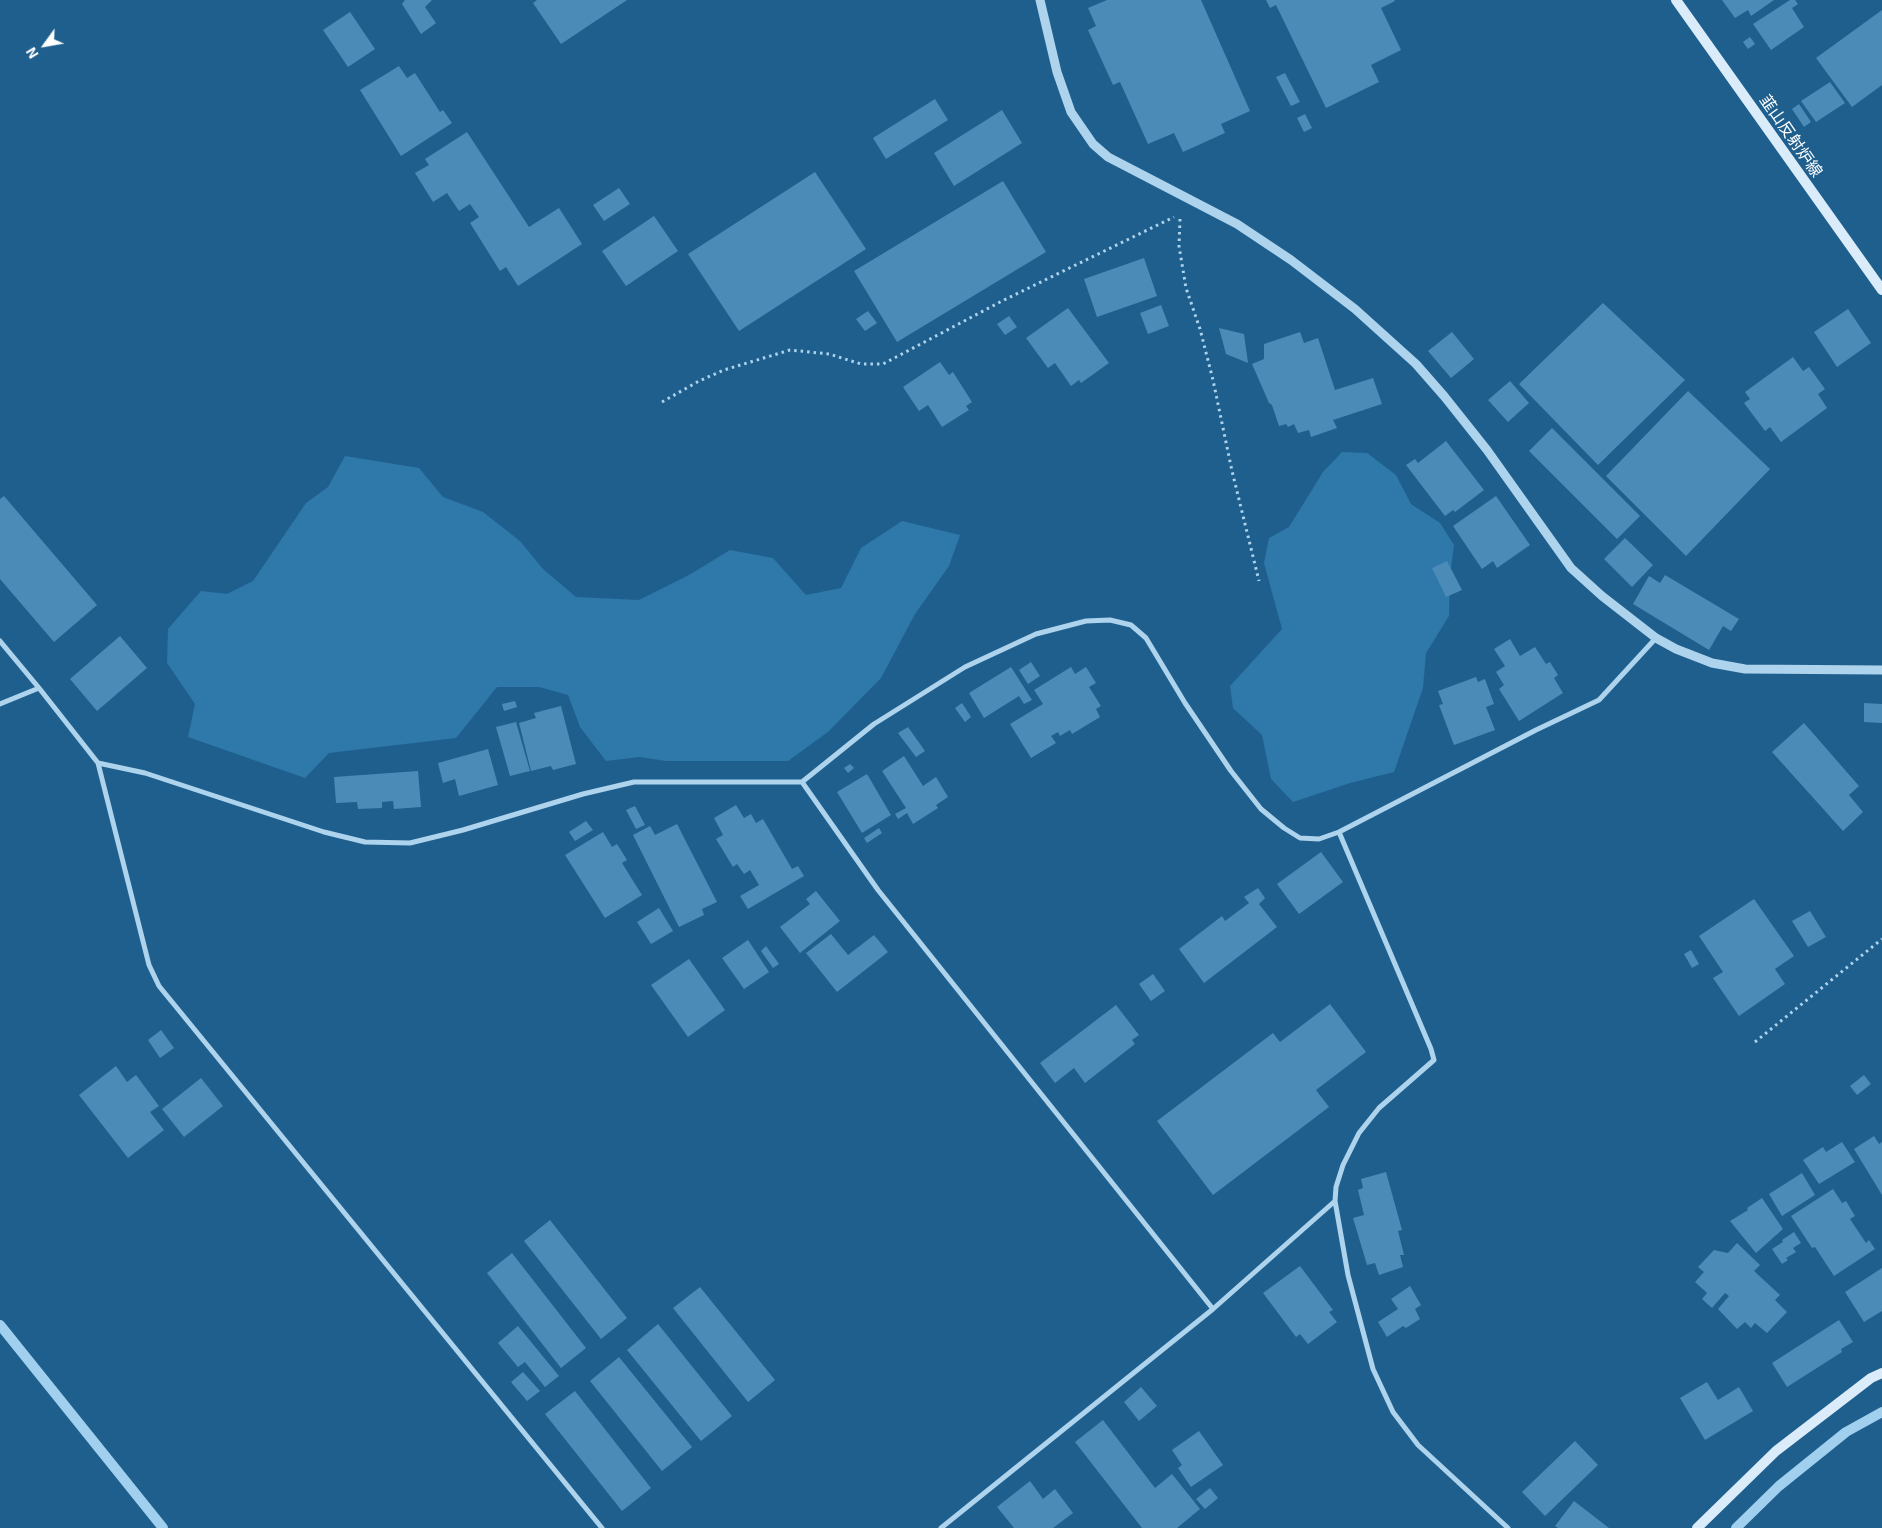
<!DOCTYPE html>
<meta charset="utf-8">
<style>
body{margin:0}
#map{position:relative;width:1882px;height:1528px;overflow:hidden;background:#1f5f8e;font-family:"Exo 2",sans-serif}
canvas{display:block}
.north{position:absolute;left:20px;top:20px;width:50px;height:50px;-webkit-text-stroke:4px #1f5f8e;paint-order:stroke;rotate:238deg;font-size:14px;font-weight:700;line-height:20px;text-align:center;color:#fff}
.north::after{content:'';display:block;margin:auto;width:18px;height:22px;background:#fff;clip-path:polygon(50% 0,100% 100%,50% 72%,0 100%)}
</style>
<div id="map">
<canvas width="1882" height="1528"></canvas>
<div class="north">N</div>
</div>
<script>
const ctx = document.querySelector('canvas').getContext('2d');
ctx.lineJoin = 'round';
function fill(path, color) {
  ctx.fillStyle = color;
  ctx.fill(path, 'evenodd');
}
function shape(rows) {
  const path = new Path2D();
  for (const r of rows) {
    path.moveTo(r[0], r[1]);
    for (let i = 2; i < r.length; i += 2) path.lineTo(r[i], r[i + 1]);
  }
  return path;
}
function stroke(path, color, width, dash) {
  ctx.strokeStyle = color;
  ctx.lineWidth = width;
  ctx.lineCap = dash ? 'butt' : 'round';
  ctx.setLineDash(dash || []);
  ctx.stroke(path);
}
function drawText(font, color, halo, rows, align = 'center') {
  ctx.font = font + ' "Exo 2","Noto Sans JP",sans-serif';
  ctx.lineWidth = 4;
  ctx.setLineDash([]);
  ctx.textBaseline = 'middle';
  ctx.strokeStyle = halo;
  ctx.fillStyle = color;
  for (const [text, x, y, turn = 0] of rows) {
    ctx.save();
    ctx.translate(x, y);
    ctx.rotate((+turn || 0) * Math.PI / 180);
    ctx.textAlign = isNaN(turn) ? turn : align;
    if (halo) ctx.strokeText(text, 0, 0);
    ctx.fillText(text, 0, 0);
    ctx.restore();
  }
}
fill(shape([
 [1342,452,1367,453,1396,475,1411,504,1440,523,1454,545,1450,576,1449,616,1426,653,1423,688,1394,772,1350,783,1293,802,1271,779,1262,735,1233,708,1230,686,1282,629,1264,563,1269,538,1289,527,1323,472],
 [345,456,419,468,443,497,483,512,520,541,543,569,576,597,639,600,689,575,730,550,773,558,806,595,841,588,861,548,902,521,960,535,949,566,915,614,881,678,828,732,788,761,666,761,640,757,606,761,580,727,568,695,539,687,497,687,456,738,329,753,305,778,188,737,195,704,167,663,168,629,201,591,227,594,253,581,306,503,328,487]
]), '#2f78aa');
stroke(shape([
 [0,1325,163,1528],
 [1736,1528,1779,1486,1846,1432,1882,1412]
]), '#a1d0ee', 10);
fill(shape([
 [405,0,432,0,425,7,436,23,421,34,402,4],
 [537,0,627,0,561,44,533,3],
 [1107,0,1201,0,1250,111,1221,124,1225,133,1183,152,1174,133,1148,144,1120,82,1113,85,1088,30,1096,26,1088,8],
 [1266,0,1394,0,1395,1,1381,8,1401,50,1371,65,1379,82,1326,108,1276,5,1270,8],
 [1722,0,1774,0,1751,16,1748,10,1735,18],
 [1790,0,1795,0,1798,4,1792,8,1804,27,1771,50,1753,24],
 [1882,10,1882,85,1852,107,1816,58],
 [350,12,375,49,348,67,323,30],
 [1750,37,1755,44,1748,49,1743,42],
 [399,66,407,78,415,73,440,112,443,110,452,123,401,156,360,90],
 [1285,73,1300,102,1291,106,1276,77],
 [1830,82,1845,103,1816,122,1801,101],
 [935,99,948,120,886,159,873,138],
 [1799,104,1811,122,1804,127,1792,109],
 [1002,110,1022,143,954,186,934,153],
 [1305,114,1312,128,1304,132,1297,118],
 [467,132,529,227,559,208,582,244,518,286,506,267,500,271,470,223,479,217,470,204,459,211,447,193,433,202,415,173,429,165,425,159],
 [815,172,866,249,739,331,688,254],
 [1003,181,1046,252,897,342,854,271],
 [619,188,630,204,604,221,593,205],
 [654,216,678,251,626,286,602,251],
 [1144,258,1157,296,1097,317,1084,279],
 [1603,303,1685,380,1598,465,1519,384],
 [1161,305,1169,326,1148,334,1140,313],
 [1068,308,1109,363,1081,383,1079,380,1071,386,1055,363,1048,368,1026,338],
 [1848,309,1871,343,1837,367,1814,332],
 [868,311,877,323,865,331,856,319],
 [1009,316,1017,327,1005,335,997,324],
 [1219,328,1244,334,1248,363,1226,354],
 [1300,332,1304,343,1318,338,1335,390,1373,378,1382,404,1333,420,1337,428,1311,437,1309,430,1298,433,1294,424,1288,427,1286,424,1279,426,1272,405,1269,403,1252,364,1264,359,1264,344],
 [1452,332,1474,359,1451,378,1428,351],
 [1793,357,1803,371,1809,367,1825,389,1818,394,1827,408,1781,442,1770,427,1765,431,1744,403,1750,399,1745,392],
 [940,362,949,375,953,372,972,402,966,406,969,410,942,427,928,405,919,411,903,387],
 [1510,381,1529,403,1508,422,1488,400],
 [1688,391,1770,469,1686,556,1606,476],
 [1552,428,1640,516,1617,539,1529,451],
 [1446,441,1484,490,1455,512,1453,510,1445,516,1406,465,1415,459,1418,463],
 [4,496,97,605,54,642,0,579,0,499],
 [1496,496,1530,545,1497,568,1493,561,1482,569,1453,526],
 [1625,538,1653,565,1632,587,1604,559],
 [1447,561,1462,590,1446,597,1432,568],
 [1665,575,1739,619,1731,631,1723,626,1709,650,1633,604,1649,576,1660,583],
 [120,636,147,668,97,711,70,679],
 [1510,639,1520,656,1535,647,1546,664,1550,662,1558,675,1554,678,1563,693,1519,721,1499,689,1504,685,1496,672,1505,666,1494,649],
 [1031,662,1040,676,1028,684,1019,670],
 [1011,667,1032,700,1024,704,1019,696,984,718,969,693],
 [1071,667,1075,674,1086,667,1096,683,1089,687,1101,706,1096,709,1100,717,1072,734,1070,730,1060,736,1058,732,1051,736,1056,743,1031,758,1010,724,1043,704,1034,690],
 [1476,677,1478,682,1485,679,1494,704,1486,707,1495,730,1454,745,1439,705,1443,704,1438,691],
 [515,701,517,707,504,711,502,704],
 [962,703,971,717,965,722,955,708],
 [1864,703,1882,704,1882,723,1864,722],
 [561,706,576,764,553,770,551,766,531,771,519,723,536,718,534,713],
 [516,722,530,771,510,776,496,727],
 [1804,723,1859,786,1849,795,1863,812,1843,831,1772,752],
 [908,727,925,751,916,757,898,733],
 [488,749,498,785,459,796,455,779,443,783,438,763],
 [904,756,923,786,936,777,948,797,936,805,938,808,913,824,907,813,898,819,895,814,906,808,882,771],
 [850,764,854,768,848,773,844,768],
 [418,771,421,807,394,809,393,801,382,802,382,808,358,809,357,802,336,803,334,777],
 [867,774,891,815,862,833,837,792],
 [736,805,744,818,751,814,756,823,763,819,792,869,798,866,804,876,748,909,740,896,759,885,750,870,744,874,737,864,733,867,716,839,723,835,714,818],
 [635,806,645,825,636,829,626,810],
 [586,821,593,830,575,841,569,832],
 [677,824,717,902,702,909,704,915,679,927,633,835,650,826,655,835],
 [879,828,882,833,867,843,864,838],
 [603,832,612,847,617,844,627,860,622,863,642,895,605,918,565,855],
 [1321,852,1343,882,1299,914,1277,884],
 [1258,888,1265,898,1259,904,1277,927,1204,983,1179,949,1222,916,1225,921,1249,903,1244,897],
 [816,891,840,921,800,953,780,927,810,904,806,899],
 [1754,899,1794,956,1775,969,1785,984,1739,1016,1713,978,1723,972,1699,936],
 [659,908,673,931,651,944,637,922],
 [1810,911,1826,937,1808,947,1792,921],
 [831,934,848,955,874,935,888,952,837,992,806,953],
 [748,940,769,972,744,989,722,958],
 [766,946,779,964,773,968,761,951],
 [1691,950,1699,964,1692,968,1684,954],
 [689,959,725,1010,688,1037,651,985],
 [1153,974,1165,991,1151,1001,1139,984],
 [1330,1004,1366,1052,1316,1090,1329,1107,1213,1195,1157,1121,1273,1033,1280,1042],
 [1116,1005,1139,1035,1132,1040,1135,1044,1085,1083,1074,1068,1055,1083,1040,1063],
 [161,1030,174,1048,160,1058,148,1040],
 [116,1066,127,1082,136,1075,159,1106,150,1112,164,1130,128,1158,79,1095],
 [1864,1075,1871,1084,1857,1095,1850,1086],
 [201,1078,223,1106,184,1137,162,1109],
 [1874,1136,1879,1144,1882,1142,1882,1195,1854,1149],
 [1842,1142,1855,1162,1819,1184,1803,1160,1823,1147,1826,1152],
 [1386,1172,1402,1230,1398,1231,1404,1255,1400,1255,1403,1267,1379,1275,1375,1263,1367,1265,1353,1218,1364,1215,1358,1190,1363,1188,1361,1179],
 [1802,1173,1815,1195,1782,1216,1769,1194],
 [1833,1189,1842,1203,1846,1201,1855,1216,1850,1219,1866,1243,1869,1240,1875,1249,1834,1276,1815,1247,1812,1248,1791,1216],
 [1762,1198,1783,1229,1756,1253,1730,1221,1748,1210,1747,1208],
 [550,1220,627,1318,601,1339,524,1241],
 [1794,1232,1801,1243,1793,1248,1796,1252,1786,1258,1788,1260,1782,1264,1772,1249,1783,1242,1782,1240],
 [1737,1243,1760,1265,1754,1271,1780,1295,1775,1300,1787,1312,1767,1333,1755,1323,1751,1328,1745,1322,1737,1329,1718,1309,1729,1296,1725,1293,1712,1308,1702,1299,1707,1293,1695,1282,1704,1272,1698,1267,1714,1250,1728,1253],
 [512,1253,586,1348,561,1368,487,1273],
 [1300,1266,1333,1310,1329,1312,1337,1322,1308,1344,1300,1334,1296,1337,1263,1293],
 [1882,1268,1882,1311,1864,1322,1845,1292],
 [1410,1286,1421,1305,1415,1309,1420,1319,1406,1328,1403,1326,1387,1337,1378,1322,1398,1309,1391,1299],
 [700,1287,775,1380,748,1402,673,1308],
 [1839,1320,1853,1342,1841,1349,1842,1352,1787,1387,1772,1363],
 [658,1324,732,1416,701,1441,627,1350],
 [518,1326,559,1376,545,1387,525,1362,518,1367,498,1343],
 [619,1357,692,1447,662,1471,590,1381],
 [523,1372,540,1391,527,1401,511,1382],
 [1707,1382,1718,1400,1739,1387,1753,1411,1705,1440,1680,1398],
 [1141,1387,1157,1406,1139,1421,1124,1402],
 [575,1391,651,1488,622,1511,545,1414],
 [1103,1420,1155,1488,1172,1474,1200,1509,1177,1528,1142,1528,1075,1442],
 [1199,1431,1223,1465,1191,1487,1178,1468,1182,1465,1172,1450],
 [1575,1441,1598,1465,1545,1516,1522,1492],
 [1030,1481,1043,1499,1055,1489,1073,1513,1053,1528,1014,1528,997,1507],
 [1210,1488,1218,1498,1205,1509,1196,1499],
 [1574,1501,1609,1528,1558,1528,1555,1526]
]), '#4b8bb8');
stroke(shape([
 [1180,219,1179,246,1186,288,1200,329,1213,380,1232,471,1259,581],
 [662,402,699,381,724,370,790,350,829,354,861,364,883,364,1002,301,1174,217],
 [1755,1042,1882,939]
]), '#aed3ed', 3, [2.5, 4]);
stroke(shape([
 [0,641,39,688,98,763,149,965,159,986,602,1528],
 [0,704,39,688],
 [98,763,145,773,324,832,365,842,410,843,463,830,583,794,634,782,802,782,874,724,965,667,1036,634,1086,621,1110,620,1131,625,1146,638,1185,703,1231,771,1261,809,1284,828,1300,838,1319,839,1339,832,1536,730,1599,700,1656,638],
 [802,782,878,890,1213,1309],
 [1339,832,1431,1049,1434,1060,1379,1108,1359,1133,1343,1165,1336,1187,1335,1201,1348,1275,1373,1369,1393,1412,1418,1445,1508,1528],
 [941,1528,1213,1309,1335,1201]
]), '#aed3ed', 5);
stroke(shape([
 [1040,0,1057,72,1071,112,1093,144,1108,157,1237,224,1291,260,1355,309,1416,364,1444,396,1487,450,1571,568,1602,596,1656,638,1676,649,1712,663,1745,669,1882,670]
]), '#aed3ed', 9);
stroke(shape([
 [1676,0,1882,290],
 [1697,1528,1776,1451,1871,1378,1882,1373]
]), '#daecf9', 10);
drawText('16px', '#fff', '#1f5f8e', [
 ["韮山反射炉線",1791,136,55]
]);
</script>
